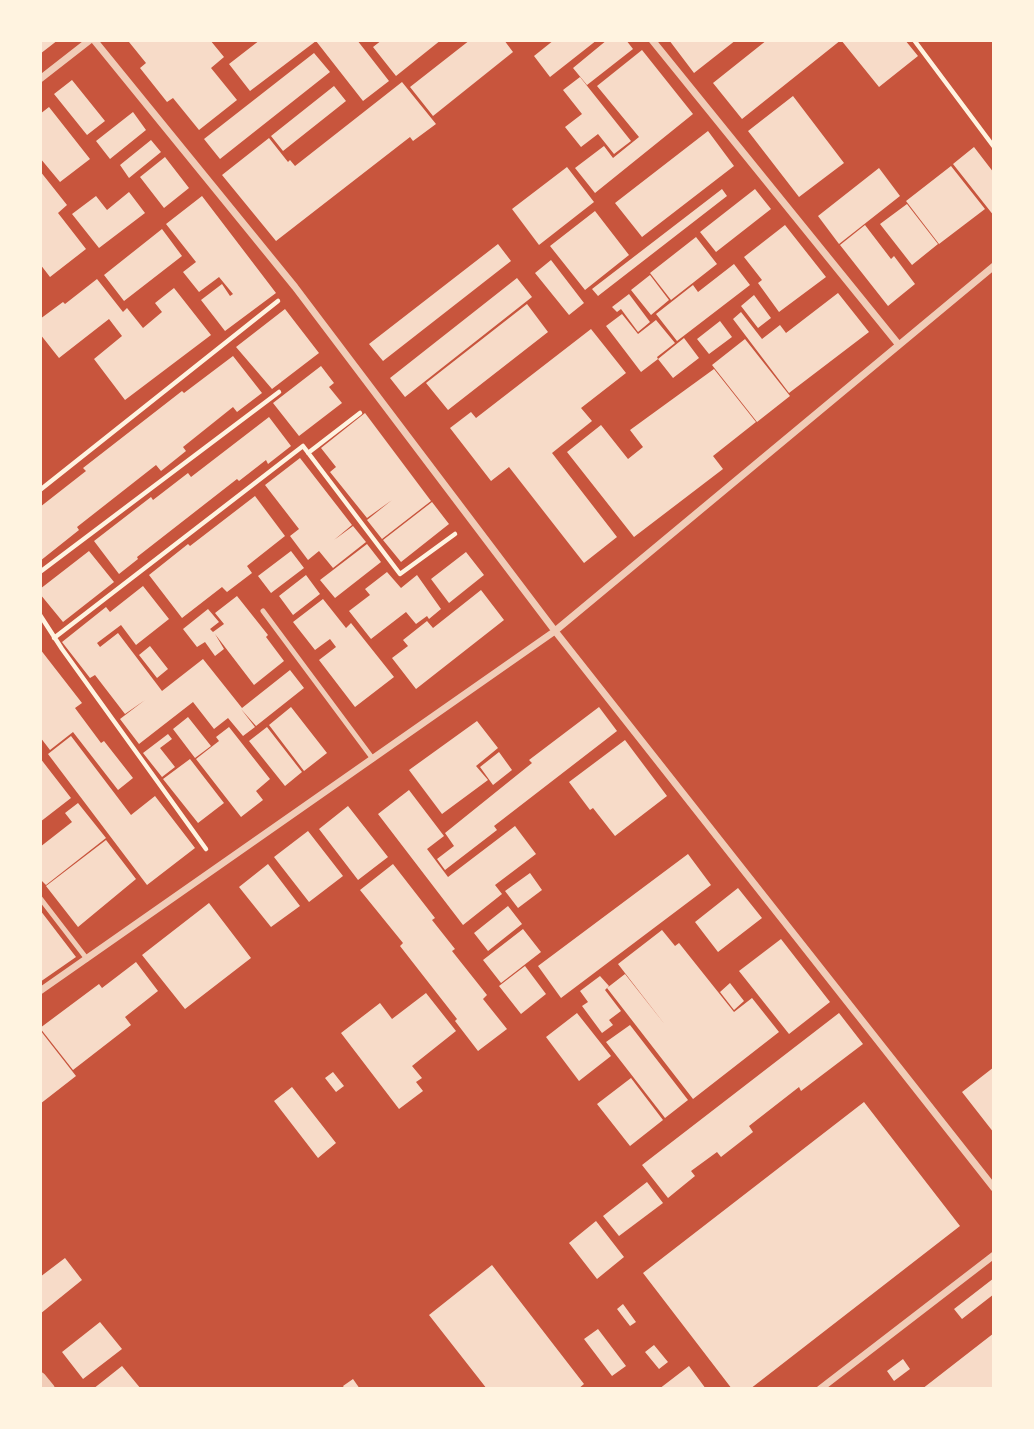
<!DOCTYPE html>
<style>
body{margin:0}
#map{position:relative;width:1034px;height:1429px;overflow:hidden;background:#c8553d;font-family:"Noto Sans",sans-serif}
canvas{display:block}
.frame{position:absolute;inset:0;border:42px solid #fff3e0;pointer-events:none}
</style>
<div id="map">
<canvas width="1034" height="1429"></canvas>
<div class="frame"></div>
</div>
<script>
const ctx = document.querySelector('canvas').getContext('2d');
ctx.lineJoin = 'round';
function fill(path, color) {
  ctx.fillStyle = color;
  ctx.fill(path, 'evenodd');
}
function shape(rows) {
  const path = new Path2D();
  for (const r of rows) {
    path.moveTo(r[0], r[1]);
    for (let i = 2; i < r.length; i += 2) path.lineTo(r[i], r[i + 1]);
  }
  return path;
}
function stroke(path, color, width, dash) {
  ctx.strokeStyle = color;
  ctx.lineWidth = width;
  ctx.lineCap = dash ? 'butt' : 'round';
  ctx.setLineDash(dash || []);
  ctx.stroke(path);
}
fill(shape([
 [40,40,58,40,40,54],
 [130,40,210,40,224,57,211,68,237,100,199,130,173,98,167,102,140,68,146,63,129,42],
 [260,40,357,40,389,81,363,101,316,41,250,91,229,64],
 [382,40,441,40,396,76,373,47],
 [470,40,504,40,513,52,433,116,410,87],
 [554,40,597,40,550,77,534,56],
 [607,40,626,40,633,49,587,85,573,68],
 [669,40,736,40,694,73],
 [767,40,841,40,742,119,713,83],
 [841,40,905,40,918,56,879,87],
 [642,50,693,114,595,193,575,168,604,146,613,158,639,137,597,86],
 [314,53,330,72,220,159,204,139],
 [580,77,631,141,614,154,598,134,581,147,565,127,582,114,563,90],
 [72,80,105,121,87,135,54,94],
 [402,82,436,124,413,141,410,137,276,241,222,175,269,138,288,162,290,160,295,166],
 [334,86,346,101,283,151,271,136],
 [793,96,844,163,799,197,748,131],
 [49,107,90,159,60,182,40,158,40,114],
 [133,112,146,130,110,159,96,141],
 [708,131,734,166,642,237,615,203],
 [151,140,161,152,129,178,120,165],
 [974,147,994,173,994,216,953,164],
 [165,157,189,188,164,208,140,177],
 [951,166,985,209,939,244,906,201],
 [567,167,594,202,539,245,512,209],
 [879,168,900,196,839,244,818,216],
 [40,171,67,205,58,213,86,249,50,277,40,264],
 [722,189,727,196,598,296,592,289],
 [755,189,771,209,716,252,700,232],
 [129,192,145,213,99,248,72,214,96,196,107,210],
 [202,196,276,293,225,331,201,300,222,284,230,296,233,294,219,277,199,292,183,272,196,262,166,224],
 [907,204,938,244,912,265,880,224],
 [595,211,629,255,585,290,550,246],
 [785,225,826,277,779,312,758,283,762,280,744,257],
 [865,225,891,259,894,256,915,284,888,306,840,245],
 [162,229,182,256,124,301,104,275],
 [696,237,717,264,671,300,650,273],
 [498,244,511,261,383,361,369,344],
 [551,260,584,303,569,315,535,273],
 [734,264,750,285,677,341,656,314,693,285,698,292],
 [650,275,669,300,651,315,631,290],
 [517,278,532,297,405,397,390,378],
 [97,279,123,312,127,308,143,328,162,312,155,303,174,288,211,335,125,400,94,359,122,336,109,319,59,358,40,334,40,319,63,302,65,304],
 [838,293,869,332,789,393,733,319,741,312,762,339,780,325,786,333],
 [629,294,650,322,638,332,621,309,617,312,612,307],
 [754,295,771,318,758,328,741,306],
 [527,304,548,332,448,410,426,383],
 [285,309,319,353,272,389,236,347],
 [622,314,638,334,656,320,675,343,657,357,658,359,684,338,699,358,673,378,658,359,641,372,606,326],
 [720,321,732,337,709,354,697,339],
 [591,329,626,373,581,408,592,421,552,453,617,537,584,563,509,467,491,481,450,428,471,412,476,418],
 [745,339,790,396,757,422,712,365],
 [233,356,262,393,237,412,233,407,183,447,186,451,161,471,156,465,77,527,79,530,40,561,40,507,86,471,83,468,182,391,184,393],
 [321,366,334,383,329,387,342,403,299,436,273,403],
 [714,369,756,422,713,456,723,469,634,537,567,452,601,425,628,459,643,447,630,430],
 [365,413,431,501,382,539,367,520,392,500,367,518,330,472,336,467,321,448],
 [269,417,291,446,268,464,266,460,239,481,237,479,137,557,138,559,119,574,94,541,151,497,153,500,188,473,191,477],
 [300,458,352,525,334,540,353,526,366,542,333,568,319,551,308,560,290,536,299,529,265,485],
 [255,496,285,536,247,566,252,573,227,592,222,587,182,618,149,575,188,544,190,546],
 [432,502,449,524,401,562,383,540],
 [367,544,381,562,335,598,320,580],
 [89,551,114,582,63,622,40,594,40,589],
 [291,551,304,568,271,593,258,576],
 [466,552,484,575,449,603,431,579],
 [387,572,401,588,417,575,441,609,429,619,427,616,416,624,406,612,371,639,349,611,370,595,365,589],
 [306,575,320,594,293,615,279,596],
 [143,586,169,619,136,645,121,625,97,643,100,647,118,633,162,691,203,659,242,708,290,670,304,688,256,726,241,709,255,727,243,736,228,718,214,729,193,702,139,744,120,719,145,700,125,714,95,675,90,678,62,642,106,607,110,612],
 [481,590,504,620,416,689,392,658,408,646,403,640,427,621,433,628],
 [237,596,268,635,266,637,284,661,254,685,215,634,224,649,215,656,205,642,197,647,183,629,208,609,219,622,210,629,213,632,224,624,215,613],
 [323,599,346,628,351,623,394,677,355,707,319,660,336,647,330,639,315,650,293,622],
 [150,646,168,669,157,678,139,655],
 [40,649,82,703,75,708,101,743,104,741,133,778,118,790,73,732,50,750,40,737],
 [291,707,327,753,304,771,269,725],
 [599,707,617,731,494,826,497,830,445,870,437,859,454,846,445,833,532,763,529,760],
 [188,717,211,746,195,758,173,729],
 [477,721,498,748,476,766,488,780,442,814,409,770],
 [229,727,270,779,256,791,263,800,241,817,196,759,219,741,216,737],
 [267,727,302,772,285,786,249,741],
 [168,734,172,739,160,748,175,767,162,777,143,753],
 [71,736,131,815,155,796,195,848,147,885,48,754],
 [625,740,667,796,615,836,593,808,590,810,569,782],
 [499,752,512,770,493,785,480,767],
 [40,758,71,798,40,822],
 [190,759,224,803,198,823,163,779],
 [409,790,444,836,427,849,448,877,515,826,536,854,495,885,502,894,463,925,378,814],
 [78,803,106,838,46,885,40,879,40,847,72,822,65,813],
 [348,806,388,857,358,880,319,829],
 [308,831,343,876,309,902,274,857],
 [106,840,136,879,78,927,46,886],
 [688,854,711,885,561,998,538,966],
 [268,864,300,906,271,927,239,887],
 [393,864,435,918,432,920,455,949,452,951,487,995,483,999,507,1029,478,1051,455,1021,457,1019,400,946,403,943,360,890],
 [530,873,542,890,518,908,505,891],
 [738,888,762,918,718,952,695,922],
 [209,903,251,958,185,1009,142,955],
 [508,906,522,924,488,951,474,933],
 [40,910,76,957,40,982],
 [523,929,541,952,501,983,483,960],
 [662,930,675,946,679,943,734,1012,752,998,779,1032,693,1099,607,988,625,974,666,1026,618,964],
 [781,939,830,1002,789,1034,739,971],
 [136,962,158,991,125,1017,131,1025,73,1070,40,1028,99,984,102,988],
 [525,966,546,994,521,1014,499,986],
 [600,976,609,986,605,990,621,1011,609,1020,613,1025,602,1033,582,1006,588,1002,580,991],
 [730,983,744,1001,734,1010,720,992],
 [426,993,456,1031,412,1066,422,1078,416,1082,423,1091,399,1109,341,1033,380,1003,392,1019],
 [577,1013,611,1056,579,1081,546,1037],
 [839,1013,863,1044,801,1091,799,1087,749,1126,753,1132,721,1157,717,1152,691,1171,695,1176,668,1198,642,1165],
 [630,1025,688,1100,665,1118,606,1042],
 [40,1030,76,1076,40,1104],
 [994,1067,994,1133,962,1092],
 [333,1072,344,1086,336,1092,325,1078],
 [631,1078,663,1120,630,1146,597,1104],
 [292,1087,336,1143,318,1158,274,1101],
 [864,1102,960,1226,750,1389,732,1389,643,1273],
 [647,1182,663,1203,619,1236,603,1216],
 [596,1221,624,1257,597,1279,569,1243],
 [65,1258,82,1280,40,1314,40,1277],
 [492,1265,584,1384,578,1389,487,1389,429,1315],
 [994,1278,994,1294,962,1319,954,1309],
 [623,1304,636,1322,630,1326,617,1309],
 [100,1322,122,1349,83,1379,62,1352],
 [598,1329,626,1366,612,1376,584,1339],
 [994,1333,994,1386,991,1389,922,1389],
 [654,1345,668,1362,659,1369,645,1352],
 [903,1359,910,1369,894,1381,887,1371],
 [122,1366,141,1389,93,1389],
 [689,1366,706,1389,659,1389],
 [353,1379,360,1389,345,1389,343,1386]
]), '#f7dbc8');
stroke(shape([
 [914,40,994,147],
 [308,453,360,413],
 [40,490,278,301],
 [40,572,279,392],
 [40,615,62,649,206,849],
 [54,638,303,446,400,574,455,534]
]), '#fff3e0', 4.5);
stroke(shape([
 [263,611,373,759],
 [40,898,87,959]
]), '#f1ccb7', 5);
stroke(shape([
 [94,40,295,287,555,631,994,1188],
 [652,40,899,345],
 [40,79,90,40],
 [40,991,555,631,994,266],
 [820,1389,994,1255]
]), '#f1ccb7', 7);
stroke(shape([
 [40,1378,49,1389]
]), '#f1ccb7', 12);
</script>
